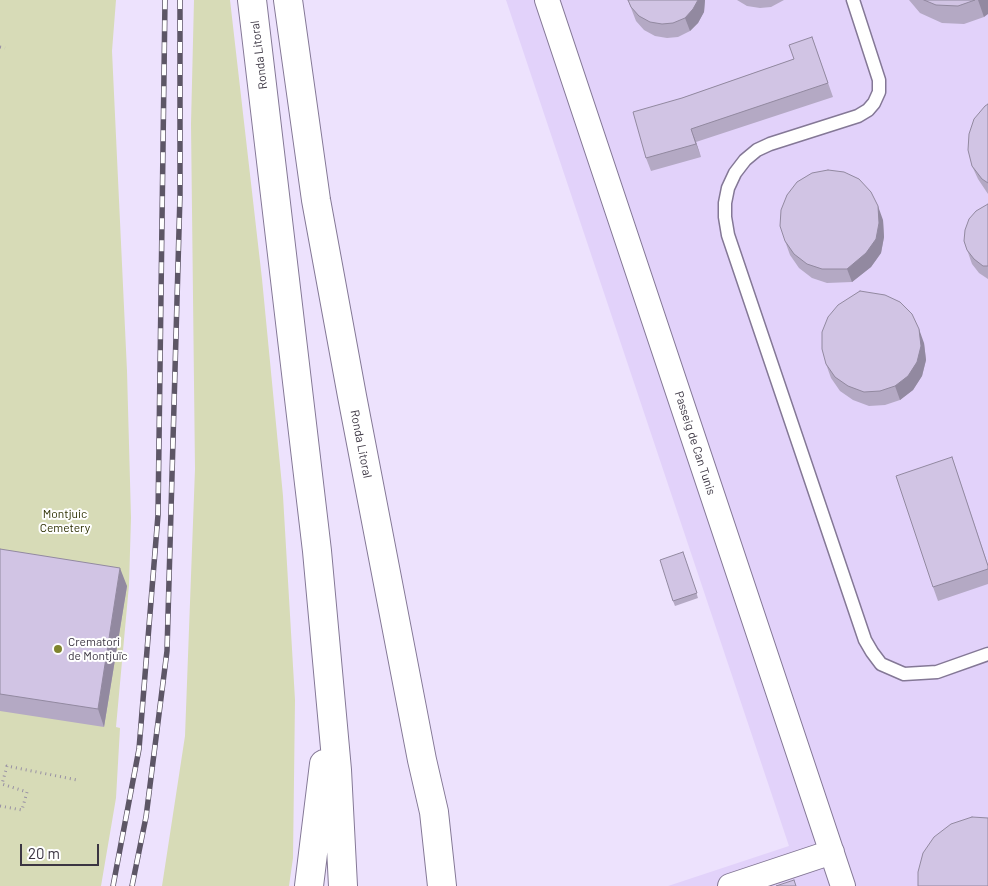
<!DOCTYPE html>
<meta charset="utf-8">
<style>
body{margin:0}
#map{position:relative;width:988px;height:886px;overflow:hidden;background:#ede2fd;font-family:Barlow,sans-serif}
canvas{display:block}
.scale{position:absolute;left:20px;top:844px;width:79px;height:22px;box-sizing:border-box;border:2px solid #3b3542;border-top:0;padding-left:6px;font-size:15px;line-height:18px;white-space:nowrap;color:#3b3542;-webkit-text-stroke:4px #fff;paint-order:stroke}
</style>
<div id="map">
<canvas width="988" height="886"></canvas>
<div class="scale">20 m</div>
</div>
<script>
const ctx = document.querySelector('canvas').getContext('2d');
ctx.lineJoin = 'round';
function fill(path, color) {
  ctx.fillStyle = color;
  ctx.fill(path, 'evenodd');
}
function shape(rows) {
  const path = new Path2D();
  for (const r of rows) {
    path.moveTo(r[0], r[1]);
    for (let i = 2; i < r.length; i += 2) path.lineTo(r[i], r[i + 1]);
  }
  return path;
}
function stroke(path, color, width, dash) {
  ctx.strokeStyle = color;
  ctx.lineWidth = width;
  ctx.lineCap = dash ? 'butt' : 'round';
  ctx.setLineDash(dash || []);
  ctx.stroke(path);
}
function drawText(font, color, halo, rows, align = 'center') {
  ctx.font = font + ' Barlow,sans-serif';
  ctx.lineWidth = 4;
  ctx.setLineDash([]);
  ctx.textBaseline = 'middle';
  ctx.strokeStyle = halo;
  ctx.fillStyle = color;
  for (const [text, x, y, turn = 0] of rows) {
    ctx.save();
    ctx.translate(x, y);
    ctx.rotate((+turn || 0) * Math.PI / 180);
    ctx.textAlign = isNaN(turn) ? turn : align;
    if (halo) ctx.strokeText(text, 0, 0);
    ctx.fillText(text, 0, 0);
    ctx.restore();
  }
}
fill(shape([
 [506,0,988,0,988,886,668,886,789,846]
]), '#e2d2fa');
fill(shape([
 [0,0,116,0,112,51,127,371,131,518,129,585,116,727,120,728,116,798,101,886,0,886],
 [194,0,230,0,262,279,283,496,295,700,293,858,289,886,162,886,185,736,195,469,191,124]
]), '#d7dbb7');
const service = shape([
 [853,0,879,80,879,92,874,103,868,110,858,116,770,144,757,150,745,160,735,173,728,188,725,203,725,217,728,235,865,640,872,652,881,664,904,674,937,672,988,654]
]);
const minor = shape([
 [547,0,843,886],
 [730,886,832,852]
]);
const trunk = shape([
 [252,0,317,551,337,770,343,886],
 [288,0,316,200,352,396,422,760,434,812,442,886],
 [309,886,324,764]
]);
stroke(service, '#847896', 15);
stroke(minor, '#847896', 26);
stroke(trunk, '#847896', 30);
stroke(shape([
 [0,47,5,48],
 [0,806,22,810,27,792,2,784,7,766,77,780]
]), '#9890a4', 3, [1, 4]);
stroke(service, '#fff', 12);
stroke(minor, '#fff', 24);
stroke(trunk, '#fff', 28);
const rail = shape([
 [113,886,139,749,158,515,165,0],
 [132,886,146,817,167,651,180,195,180,0]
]);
stroke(rail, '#5d5666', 5.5);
stroke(rail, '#fff', 4, [11]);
fill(shape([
 [628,0,705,0,704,12,698,23,690,31,678,37,667,38,655,36,644,30,636,21],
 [737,0,784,0,771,7,760,8,747,6],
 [909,0,988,0,984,17,964,24,942,23,920,13],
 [812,37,833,97,696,142,701,157,651,171,646,158,682,98,794,59],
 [988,104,988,194,978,179,972,166],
 [988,204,988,279,979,273,972,264,964,241],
 [883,220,884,237,881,253,871,267,852,282,827,283,812,278,799,268,790,255,785,241],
 [924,343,926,360,922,376,913,390,900,400,885,405,869,406,853,400,840,391,831,378,826,364],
 [952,457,988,565,988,584,938,601,933,587],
 [0,549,127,586,104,727,0,711],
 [683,552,698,598,675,606,673,601]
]), '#b4a9c4');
fill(shape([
 [698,0,705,0,704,12,698,23,690,31,685,18],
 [978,0,988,0,988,14,984,17],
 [691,129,696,142,701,157,696,144],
 [878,206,883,220,884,237,881,253,871,267,852,282,847,269],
 [919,329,924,343,926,360,922,376,913,390,900,400,895,386],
 [120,568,127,586,104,727,98,709]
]), '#9289a0');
const building = shape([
 [628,0,698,0,693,9,685,18,673,23,662,24,650,22,639,16,631,7,628,0],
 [924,0,975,0,958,6,936,5,924,0],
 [812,37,828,83,691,129,696,144,646,158,633,112,682,98,794,59,789,45,812,37],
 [988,104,988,183,982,179,972,166,968,150,969,134,974,119,985,106,988,104],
 [828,170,844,172,859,179,871,192,878,206,879,223,876,239,866,253,847,269,822,269,807,264,794,254,785,241,780,226,781,210,787,195,797,182,812,173,828,170],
 [988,204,988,266,983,266,974,259,967,250,964,241,965,230,969,219,976,211,988,204],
 [860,291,885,295,900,302,912,314,919,329,921,346,917,362,908,376,895,386,880,391,864,392,848,386,835,377,826,364,822,349,822,332,828,317,838,305,860,291],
 [952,457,988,566,988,569,933,587,896,476,952,457],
 [0,549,120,568,98,709,0,694,0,549],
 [683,552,697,593,673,601,660,560,683,552],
 [972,817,988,818,988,886,918,886,918,872,923,853,934,837,951,824,972,817],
 [794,880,796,886,776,886,794,880]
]);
fill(building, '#d1c4e4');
stroke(building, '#9289a0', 1);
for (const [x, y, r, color] of [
 [58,649,5,"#7f842f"]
]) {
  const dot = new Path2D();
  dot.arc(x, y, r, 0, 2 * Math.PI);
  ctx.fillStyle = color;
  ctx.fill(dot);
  stroke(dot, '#fff', 2);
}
drawText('12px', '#3b3542', '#fff', [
 ["Ronda Litoral",259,55,-97],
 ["Passeig de Can Tunis",695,443,72],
 ["Ronda Litoral",361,444,79]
]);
drawText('12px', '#2f3204', '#fff', [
 ["Montjuic",65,514],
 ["Cemetery",65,528]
]);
drawText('12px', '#3b3542', '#fff', [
 ["Crematori",68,642],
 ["de Montjuïc",68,656]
], 'left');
</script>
